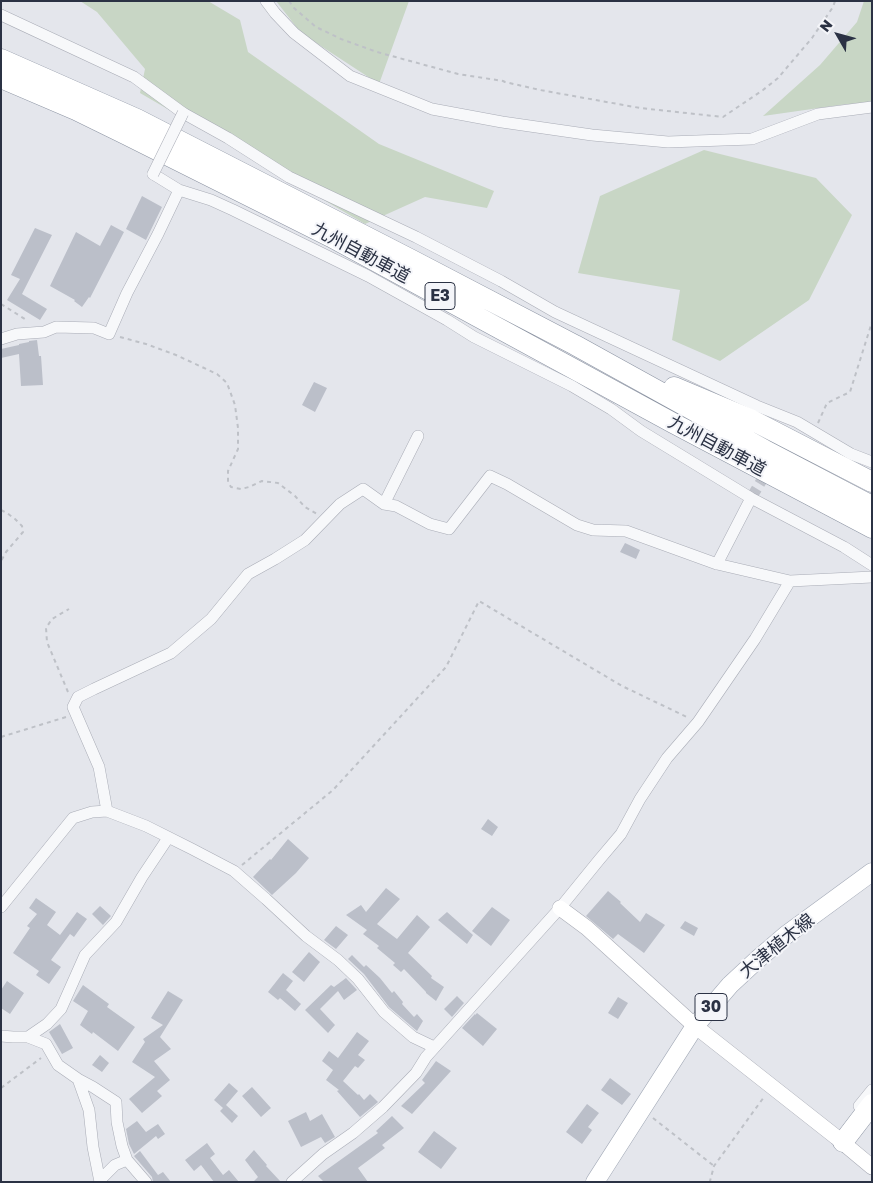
<!DOCTYPE html>
<meta charset="utf-8">
<style>
body{margin:0}
#map{position:relative;width:873px;height:1183px;overflow:hidden;background:#e4e6ec;font-family:"Golos Text",sans-serif}
canvas{display:block}
.frame{position:absolute;inset:0;border:2px solid #2b3244;pointer-events:none}
.north{position:absolute;left:813px;top:10px;width:50px;height:50px;-webkit-text-stroke:4px #f4f5f9;paint-order:stroke;rotate:308deg;font-size:14px;font-weight:700;line-height:20px;text-align:center;color:#2b3244}
.north::after{content:'';display:block;margin:auto;width:18px;height:22px;background:#2b3244;clip-path:polygon(50% 0,100% 100%,50% 72%,0 100%)}
</style>
<div id="map">
<canvas width="873" height="1183"></canvas>
<div class="frame"></div>
<div class="north">N</div>
</div>
<script>
const ctx = document.querySelector('canvas').getContext('2d');
ctx.lineJoin = 'round';
function fill(path, color) {
  ctx.fillStyle = color;
  ctx.fill(path, 'evenodd');
}
function shape(rows) {
  const path = new Path2D();
  for (const r of rows) {
    path.moveTo(r[0], r[1]);
    for (let i = 2; i < r.length; i += 2) path.lineTo(r[i], r[i + 1]);
  }
  return path;
}
function stroke(path, color, width, dash) {
  ctx.strokeStyle = color;
  ctx.lineWidth = width;
  ctx.lineCap = dash ? 'butt' : 'round';
  ctx.setLineDash(dash || []);
  ctx.stroke(path);
}
function drawText(font, color, halo, rows, align = 'center') {
  ctx.font = font + ' "Golos Text","Noto Sans JP",sans-serif';
  ctx.lineWidth = 4;
  ctx.setLineDash([]);
  ctx.textBaseline = 'middle';
  ctx.strokeStyle = halo;
  ctx.fillStyle = color;
  for (const [text, x, y, turn = 0] of rows) {
    ctx.save();
    ctx.translate(x, y);
    ctx.rotate((+turn || 0) * Math.PI / 180);
    ctx.textAlign = isNaN(turn) ? turn : align;
    if (halo) ctx.strokeText(text, 0, 0);
    ctx.fillText(text, 0, 0);
    ctx.restore();
  }
}
fill(shape([
 [80,1,208,1,240,20,248,52,379,144,494,191,487,208,425,197,365,224,140,93,145,69,97,12],
 [276,1,409,1,379,84,301,33],
 [864,1,872,1,872,102,840,105,763,116,820,65,857,22],
 [704,150,816,178,852,215,809,300,720,361,672,340,680,290,578,273,600,196]
]), '#c8d6c5');
fill(shape([
 [142,196,162,207,146,240,126,229],
 [111,225,124,232,90,298,89,297,82,307,74,301,75,300,50,286,76,232,100,246],
 [35,228,52,235,22,294,47,309,40,320,7,300,20,279,11,275],
 [37,340,39,356,41,356,43,385,21,386,19,354,1,358,1,349,19,345,19,344,29,342,29,341],
 [314,382,327,388,315,412,302,405],
 [625,543,640,550,636,559,620,552],
 [488,819,498,827,492,836,481,829],
 [288,839,309,858,296,873,272,895,253,877,270,859,271,860],
 [386,888,400,899,377,924,397,939,417,915,430,927,408,953,432,976,431,978,444,987,436,1001,426,993,426,992,404,969,401,972,393,965,395,963,377,948,379,946,363,934,367,930,346,915,361,905,366,912],
 [608,891,621,902,620,903,640,922,646,913,665,925,644,953,618,934,613,939,586,916],
 [36,898,56,912,47,925,60,935,77,912,87,919,74,937,70,934,51,960,61,967,49,984,36,975,39,971,13,953,30,928,27,926,37,914,29,908],
 [100,906,111,916,103,925,92,914],
 [492,907,510,920,491,946,472,931],
 [447,912,473,935,467,944,438,920],
 [685,921,698,928,694,936,680,928],
 [336,926,348,935,336,949,324,940],
 [309,952,320,962,304,982,292,972],
 [352,955,364,967,366,965,380,978,392,993,394,991,403,1002,402,1004,414,1017,417,1014,423,1021,417,1031,389,1007,364,974,348,959],
 [283,973,293,981,286,990,301,1004,295,1011,280,998,278,1000,268,992],
 [346,978,357,990,344,1000,338,991,320,1009,335,1025,328,1033,305,1010,331,985,334,987],
 [7,981,24,993,10,1014,1,1008,1,990],
 [83,985,109,1004,107,1007,135,1027,118,1051,93,1032,92,1034,80,1025,88,1011,73,1001],
 [168,991,183,1000,160,1037,171,1049,154,1061,170,1080,157,1091,162,1096,142,1113,129,1099,155,1077,132,1062,145,1042,143,1039,163,1025,151,1018],
 [457,996,464,1003,452,1017,444,1009],
 [618,997,628,1003,618,1019,608,1013],
 [477,1013,497,1029,483,1046,462,1028,475,1014,475,1015],
 [60,1024,73,1048,62,1054,49,1032],
 [357,1032,369,1041,358,1055,365,1060,358,1068,355,1066,343,1081,358,1095,359,1094,364,1100,370,1094,378,1102,360,1117,337,1091,339,1090,326,1080,333,1070,322,1061,329,1051,338,1058],
 [100,1055,109,1063,102,1072,92,1065],
 [436,1061,451,1071,412,1114,401,1106,425,1083,422,1080],
 [610,1078,631,1094,622,1105,601,1090],
 [229,1083,238,1091,226,1105,238,1116,232,1123,220,1111,223,1108,214,1100],
 [252,1087,271,1108,261,1117,242,1096],
 [587,1104,599,1113,588,1127,592,1130,582,1144,566,1132],
 [306,1112,310,1121,322,1114,335,1137,325,1143,321,1137,301,1147,288,1121],
 [392,1116,404,1128,382,1145,385,1148,358,1168,368,1182,324,1182,318,1176,378,1133,376,1131],
 [137,1121,146,1132,158,1124,165,1134,158,1139,156,1136,134,1154,129,1144,126,1129],
 [434,1131,457,1148,441,1169,418,1152],
 [207,1143,215,1154,210,1158,223,1175,229,1170,239,1182,214,1182,201,1165,194,1171,185,1160],
 [254,1150,267,1165,266,1166,281,1182,253,1182,258,1177,245,1160],
 [140,1151,158,1175,163,1172,171,1182,153,1182,152,1177,134,1156]
]), '#bbbfc9');
stroke(shape([
 [751,498,768,470]
]), '#bfc2ca', 11, [11, 5.5]);
const street = shape([
 [266,1,275,13,294,33,350,76,432,109,502,122,592,135,668,142,752,139,818,114,872,107],
 [1,15,134,77,183,113,228,138,289,177,416,237,501,281,555,312,757,406,797,422,851,454,872,462],
 [153,174,179,190,211,200,233,210,368,276,447,320,474,337,572,386,611,409,641,431,751,498,844,547,872,565],
 [1,339,17,334,44,332,56,327,94,328,109,334,127,293,158,234,179,190],
 [384,504,418,436],
 [717,564,751,498],
 [1,907,73,818,92,812,107,811],
 [1,1036,13,1037,28,1037,46,1044,58,1065,78,1079,93,1087,116,1102,117,1122,122,1146,127,1160,146,1182],
 [28,1037,47,1024,61,1009,85,955,116,922,142,877,168,838],
 [434,1047,413,1037,384,1012,358,979,338,960,306,936,266,899,234,871,192,849,146,826,107,811,99,767,73,707,78,697,94,689,171,653,211,619,248,574,275,559,305,540,340,504,363,489,384,504,396,506,430,524,449,529,490,476,507,484,577,525,593,530,626,531,717,564,790,581,872,577],
 [78,1079,89,1110,93,1147,100,1182],
 [859,1106,872,1090],
 [100,1180,115,1165,127,1160],
 [292,1182,323,1154,353,1133,383,1107,416,1073,426,1057,560,908,599,860,621,834,640,799,667,758,698,722,755,639,790,581]
]);
const secondary = shape([
 [560,908,587,928,695,1026,836,1137,872,1167]
]);
const primary = shape([
 [595,1182,695,1026,730,985,758,959,786,935,872,872]
]);
const highway = shape([
 [1,59,137,119,412,260,575,345,765,450,872,506],
 [1,78,76,110,127,135,331,237,673,423,872,528],
 [674,387,750,419,872,482],
 [843,1142,872,1104]
]);
stroke(street, '#a9acb6', 12);
stroke(secondary, '#a9acb6', 16);
stroke(primary, '#a3aab7', 19);
stroke(highway, '#8b93a2', 21);
stroke(shape([
 [289,1,294,8,316,27,341,39,377,52,458,74,503,81,505,82,540,90,640,108,723,117,763,90,778,78,812,38,833,7,835,1],
 [1,304,28,321],
 [120,337,146,344,176,355,217,374,227,383,235,405,238,428,238,449,228,471,228,482,231,487,241,489,249,487,262,481,278,483,295,496,305,507,317,514],
 [818,423,827,403,850,392,872,322],
 [1,510,7,513,15,519,22,526,23,532,6,552,1,561],
 [68,692,47,642,46,628,52,619,69,609],
 [1,737,66,717],
 [242,865,333,790,446,667,479,601,622,686,689,718],
 [1,1088,41,1058],
 [653,1118,714,1166],
 [711,1182,710,1181,714,1166,764,1097]
]), '#bec1c7', 2, [4, 4]);
stroke(street, '#f7f8fa', 11);
stroke(secondary, '#fff', 15);
stroke(primary, '#fff', 18);
stroke(highway, '#fff', 20);
const streetBridge = shape([
 [153,174,183,113]
]);
stroke(streetBridge, '#a9acb6', 12, []);
stroke(streetBridge, '#f7f8fa', 11);
for (const [x, y, w] of [
 [440,296,30],
 [711,1007,32]
]) {
  const box = new Path2D();
  box.roundRect(x - w / 2, y - 13.5, w, 27, 4);
  ctx.fillStyle = '#f4f5f9';
  ctx.fill(box);
  stroke(box, '#2b3244', 1);
}
drawText('bold 16px', '#2b3244', null, [
 ["E3",440,296],
 ["30",711,1007]
]);
drawText('18px', '#2b3244', '#f4f5f9', [
 ["九州自動車道",361,253,28],
 ["九州自動車道",717,446,28],
 ["大津植木線",777,946,-39]
]);
</script>
